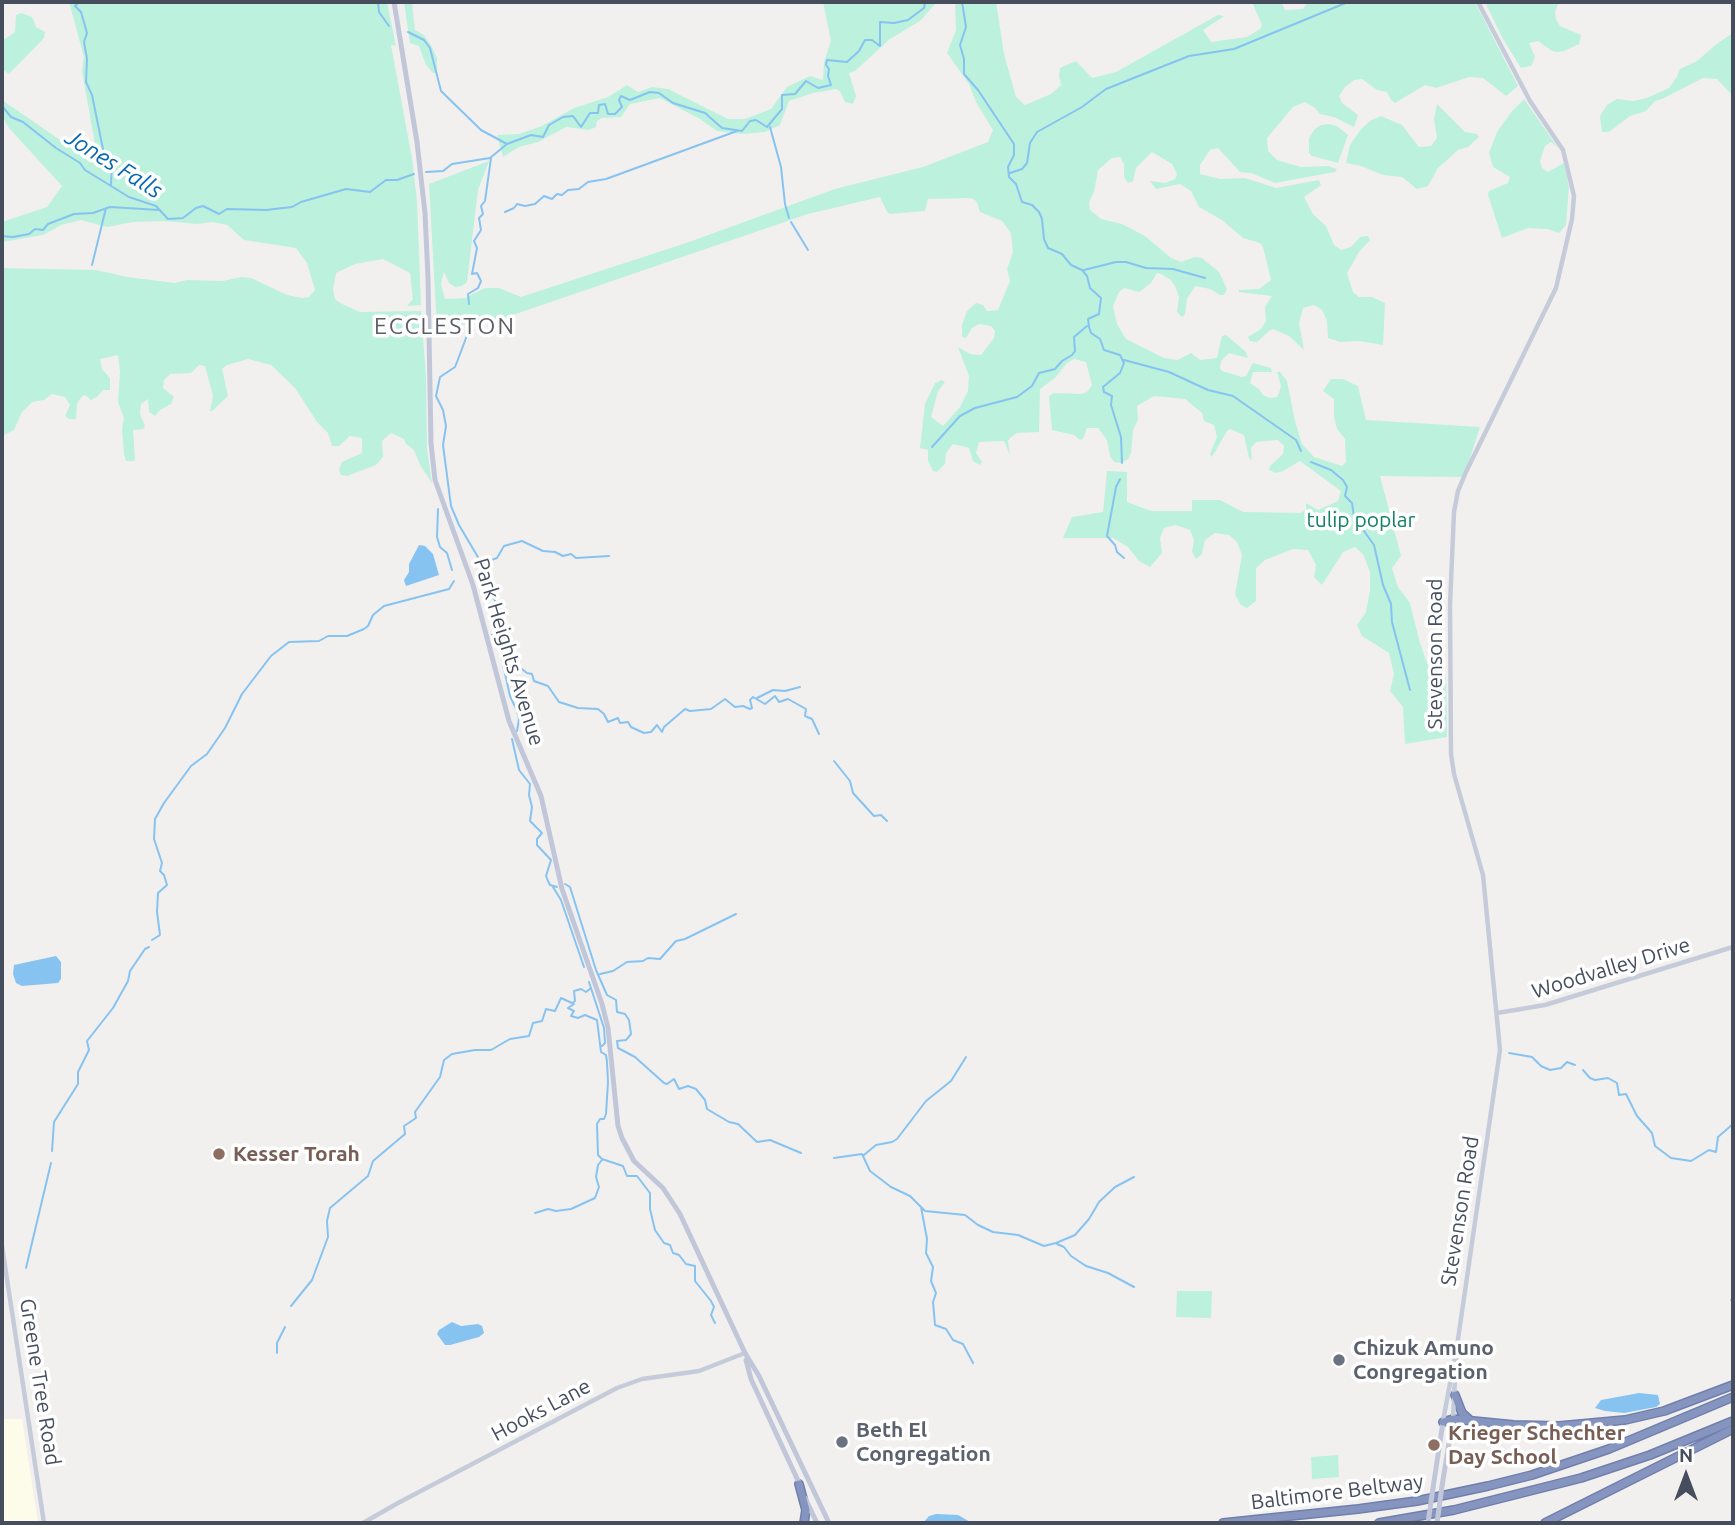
<!DOCTYPE html>
<style>
body{margin:0}
#map{position:relative;width:1735px;height:1525px;overflow:hidden;background:#f2f0ef;font-family:Ubuntu,sans-serif}
canvas{display:block}
.frame{position:absolute;inset:0;border:4px solid #464e5e;pointer-events:none}
.north{position:absolute;left:1651px;top:1441px;width:70px;height:70px;-webkit-text-stroke:5px #fff;paint-order:stroke;rotate:0deg;font-size:19px;font-weight:700;line-height:28px;text-align:center;color:#464e5e}
.north::after{content:'';display:block;margin:auto;width:24px;height:32px;background:#464e5e;clip-path:polygon(50% 0,100% 100%,50% 72%,0 100%)}
</style>
<div id="map">
<canvas width="1735" height="1525"></canvas>
<div class="frame"></div>
<div class="north">N</div>
</div>
<script>
const ctx = document.querySelector('canvas').getContext('2d');
ctx.lineJoin = 'round';
function fill(path, color) {
  ctx.fillStyle = color;
  ctx.fill(path, 'evenodd');
}
function shape(rows) {
  const path = new Path2D();
  for (const r of rows) {
    path.moveTo(r[0], r[1]);
    for (let i = 2; i < r.length; i += 2) path.lineTo(r[i], r[i + 1]);
  }
  return path;
}
function stroke(path, color, width, dash) {
  ctx.strokeStyle = color;
  ctx.lineWidth = width;
  ctx.lineCap = dash ? 'butt' : 'round';
  ctx.setLineDash(dash || []);
  ctx.stroke(path);
}
function drawText(font, color, halo, rows, align = 'center') {
  ctx.font = font + ' Ubuntu,sans-serif';
  ctx.lineWidth = 7;
  ctx.setLineDash([]);
  ctx.textBaseline = 'middle';
  ctx.strokeStyle = halo;
  ctx.fillStyle = color;
  for (const [text, x, y, turn = 0] of rows) {
    ctx.save();
    ctx.translate(x, y);
    ctx.rotate((+turn || 0) * Math.PI / 180);
    ctx.textAlign = isNaN(turn) ? turn : align;
    if (halo) ctx.strokeText(text, 0, 0);
    ctx.fillText(text, 0, 0);
    ctx.restore();
  }
}
fill(shape([
 [2,1419,22,1419,38,1523,2,1523]
]), '#fdfbe9');
fill(shape([
 [69,2,387,2,396,46,391,45,412,158,417,201,421,305,407,306,413,299,410,273,383,259,355,264,336,273,333,290,335,299,340,303,360,312,421,311,426,376,427,449,432,483,420,465,414,450,406,444,404,439,391,433,382,441,383,457,376,465,347,476,341,475,339,469,342,462,362,453,362,438,350,436,339,446,332,446,328,433,317,422,295,388,271,365,248,359,227,365,222,369,228,396,212,411,210,411,213,396,205,366,199,365,191,373,170,374,164,380,163,388,174,397,171,404,160,410,155,416,149,412,148,399,141,404,140,414,145,426,143,429,133,430,135,461,126,461,124,454,122,428,124,418,118,402,120,372,118,355,100,359,102,369,110,378,110,390,103,390,97,397,91,400,85,395,82,396,77,404,76,419,69,419,65,416,70,405,65,397,52,394,44,400,32,402,22,412,14,430,2,436,2,268,96,270,127,277,175,283,187,280,223,281,241,277,251,278,287,295,302,298,309,297,315,290,307,263,296,248,244,240,227,225,212,222,197,224,164,221,133,222,107,227,81,220,61,225,43,235,2,242,2,222,47,207,62,186,9,128,2,116,2,100,85,157,93,159,97,156,82,71,84,57],
 [404,2,412,2,415,30,424,35,432,47,437,58,437,73,433,73,426,65,419,46,410,43],
 [823,2,937,2,920,21,890,39,855,71,849,73,856,96,853,104,845,102,840,91,836,89,813,93,789,101,780,125,765,132,742,134,717,131,700,119,660,98,630,104,621,117,602,118,597,121,596,127,589,130,566,127,538,142,519,147,503,157,497,135,519,134,542,126,574,108,608,97,627,85,638,92,652,87,668,89,728,119,745,119,771,109,787,87,810,76,823,80,824,62,831,41],
 [955,2,996,2,1004,54,1016,97,1025,105,1051,94,1061,85,1059,76,1060,68,1076,61,1092,78,1116,72,1218,15,1224,16,1203,30,1211,42,1247,37,1260,29,1262,25,1252,2,1281,2,1285,10,1303,9,1308,2,1475,2,1518,86,1506,96,1483,78,1469,77,1436,88,1425,85,1395,103,1391,100,1387,92,1377,90,1362,79,1354,80,1345,87,1339,96,1342,103,1358,115,1354,127,1334,117,1320,114,1315,108,1305,102,1293,107,1267,138,1268,151,1277,160,1301,167,1328,166,1337,169,1335,172,1275,183,1251,173,1240,172,1218,148,1210,150,1200,165,1200,174,1220,179,1245,178,1276,188,1319,180,1321,185,1304,197,1313,214,1326,226,1334,245,1341,250,1351,247,1360,237,1368,236,1370,240,1359,252,1347,273,1353,292,1359,297,1372,297,1385,303,1383,345,1359,341,1340,342,1328,338,1327,321,1322,310,1314,305,1303,308,1299,323,1304,350,1289,336,1273,329,1269,331,1257,342,1250,341,1248,337,1261,329,1266,321,1265,307,1272,296,1239,292,1239,290,1259,289,1271,280,1263,247,1260,243,1243,238,1222,220,1199,207,1191,191,1180,184,1156,189,1150,181,1165,183,1175,179,1177,174,1172,164,1152,152,1136,168,1133,181,1128,183,1124,177,1124,164,1120,157,1112,158,1098,170,1094,192,1089,202,1090,210,1101,219,1122,224,1145,236,1171,258,1181,262,1195,257,1202,258,1219,272,1227,289,1224,295,1220,295,1210,289,1195,286,1187,299,1185,314,1182,317,1177,312,1179,297,1175,286,1171,280,1161,274,1157,273,1151,283,1139,292,1124,288,1119,292,1113,306,1117,324,1126,339,1164,358,1178,360,1191,353,1200,360,1217,358,1221,339,1222,336,1226,335,1246,352,1248,358,1229,353,1221,361,1220,368,1222,371,1242,377,1246,376,1253,363,1271,368,1272,372,1253,372,1250,383,1259,389,1263,395,1270,398,1277,397,1279,393,1281,386,1277,372,1280,372,1287,381,1295,421,1302,444,1314,457,1342,466,1346,462,1345,439,1337,429,1334,417,1334,399,1323,391,1331,379,1343,379,1358,386,1366,420,1480,427,1464,477,1380,476,1401,556,1392,568,1398,587,1410,603,1420,643,1430,671,1446,673,1447,737,1405,744,1403,707,1390,691,1394,674,1389,653,1362,636,1357,625,1366,612,1370,590,1370,572,1363,554,1355,547,1343,552,1322,585,1314,577,1316,565,1308,550,1293,549,1265,560,1256,568,1256,601,1247,608,1241,605,1235,595,1242,555,1237,542,1229,535,1215,533,1205,540,1202,554,1196,559,1192,552,1194,540,1190,530,1176,525,1164,528,1160,538,1162,553,1150,567,1139,561,1128,547,1113,538,1063,538,1072,517,1103,512,1107,471,1127,472,1127,502,1151,511,1192,511,1192,500,1220,500,1243,512,1300,513,1306,510,1306,503,1318,510,1338,501,1341,491,1300,461,1283,471,1276,473,1269,470,1270,466,1283,454,1284,446,1278,440,1256,442,1251,448,1252,460,1249,458,1244,435,1230,429,1227,431,1212,457,1210,454,1217,437,1214,425,1204,421,1202,413,1185,399,1154,396,1137,406,1138,420,1133,430,1131,453,1128,459,1121,463,1114,462,1110,456,1107,440,1098,428,1087,428,1083,439,1080,440,1074,435,1052,430,1049,396,1054,393,1082,394,1088,391,1092,385,1086,362,1074,359,1067,363,1055,378,1040,389,1039,432,1017,433,1011,437,1008,441,1010,455,1004,441,979,442,976,453,982,462,980,465,973,461,969,448,953,444,946,453,945,464,937,472,933,471,928,461,928,450,920,448,925,404,935,383,942,380,945,382,938,391,931,417,943,426,960,407,968,391,969,376,958,347,970,354,981,355,994,338,995,331,991,326,979,324,972,328,966,338,962,337,962,325,967,311,976,303,983,305,987,311,998,310,1010,281,1007,269,1013,252,1011,233,1002,221,980,212,977,202,972,198,928,199,925,211,890,214,887,212,880,197,808,214,501,319,437,328,429,184,489,161,478,190,467,282,462,286,455,287,449,283,444,272,441,284,445,299,465,298,485,288,499,288,521,297,689,242,835,189,923,167,988,142,993,130,976,102,969,84,947,53,956,30],
 [1485,2,1559,2,1555,12,1556,19,1560,26,1581,35,1579,44,1564,51,1557,52,1552,51,1538,41,1529,43,1535,57,1531,66,1521,68,1503,39],
 [21,13,32,17,36,27,45,32,44,38,9,74,2,69,2,41,15,32,16,15],
 [1733,33,1733,96,1717,79,1703,78,1662,99,1655,101,1646,111,1630,116,1609,132,1602,132,1600,116,1607,105,1617,99,1633,101,1647,98,1669,88,1677,77,1680,69,1697,61,1718,43],
 [1524,99,1558,148,1551,142,1545,146,1540,161,1542,168,1548,172,1564,163,1569,187,1566,225,1559,233,1548,229,1528,228,1502,238,1488,195,1489,191,1508,183,1510,177,1493,167,1489,153,1497,132,1512,111],
 [1437,104,1465,132,1477,134,1479,137,1468,147,1458,150,1447,160,1438,168,1428,186,1417,189,1402,177,1383,175,1361,166,1346,163,1350,145,1361,129,1370,121,1381,116,1402,125,1419,147,1431,146,1437,138,1434,119],
 [1329,124,1337,126,1348,135,1338,163,1312,156,1309,153,1309,138,1315,129,1321,125],
 [1177,1291,1212,1291,1211,1318,1176,1317],
 [1338,1455,1339,1477,1312,1479,1311,1457]
]), '#bcf1dd');
fill(shape([
 [419,545,425,546,433,554,439,575,406,586,404,580,409,572,409,564],
 [56,956,61,962,61,979,58,983,22,986,16,983,13,974,14,965],
 [452,1322,461,1326,478,1324,482,1326,484,1333,479,1337,450,1345,445,1345,437,1334,439,1330],
 [1639,1393,1658,1395,1660,1404,1656,1407,1624,1413,1605,1411,1595,1408,1601,1400],
 [936,1514,958,1515,972,1523,923,1523,929,1516]
]), '#87c3f0');
stroke(shape([
 [79,2,75,6,81,12,87,33,84,42,87,59,86,82,92,95,104,154,112,162,111,185],
 [378,2,379,12,389,26],
 [962,2,966,27,960,45,964,59,964,74,978,90,1014,144,1014,155,1008,167,1009,177,1016,184,1022,202,1032,205,1039,212,1042,219,1044,239,1048,248,1062,254,1071,265,1082,270,1087,276,1090,288,1101,298,1099,314,1088,319,1089,327,1091,333,1100,339,1104,350,1120,355,1124,363,1120,373,1103,387,1104,392,1112,396,1111,405,1121,437,1122,463],
 [408,32,424,40,430,48,441,91,481,130,507,144],
 [2,106,11,117,23,122,56,148,80,163,85,170,129,197,156,206,168,219,183,218,196,208,203,206,219,214,227,209,266,210,292,207,301,202,346,189,370,192,386,180,397,180,414,174],
 [770,127,781,167,785,204,789,218],
 [426,172,443,171,452,164,490,158,507,144,531,135,543,137,549,125,563,117,573,116,581,127,590,113,598,113,599,105,605,104,608,114,615,114,622,107,619,100,621,96,630,100,650,92,659,93,673,103,705,113,722,128,742,131,750,121,756,120,767,127,782,109,782,95,795,94,806,81,818,88,831,85,828,76,829,69,826,65,827,60,847,62,859,51,865,40,872,40,880,46,880,22,894,23,908,20,924,8,925,2],
 [1010,173,1022,169,1027,163,1030,143,1037,132,1082,107,1106,89,1189,56,1234,49,1348,2],
 [505,212,514,208,517,204,525,206,535,204,544,196,552,199,557,194,562,195,568,190,579,189,588,182,606,179,737,131],
 [791,222,808,250],
 [2,236,13,237,29,234,35,229,43,230,48,224,74,214,93,213,110,207,159,210],
 [92,265,106,208],
 [1084,270,1116,262,1126,262,1146,268,1173,269,1205,278],
 [469,304,468,294,478,288,481,281,477,273,472,274,477,248,474,241,481,230,479,218,483,214,481,206,485,201,491,158],
 [469,320,469,330,457,362,455,367,440,377,436,396,443,410,446,426,443,445,451,506,459,525,485,569,490,588,488,594,495,600,494,621,496,633,492,635,492,639,500,651,510,696,517,711,519,719,517,731],
 [1124,360,1169,372,1208,390,1233,396,1296,440,1301,451],
 [932,447,960,416,975,408,1017,397,1032,386,1039,373,1055,369,1062,361,1072,355,1075,351,1074,337,1087,326],
 [1311,462,1331,470,1343,480,1347,487,1345,496,1352,503,1354,517,1374,545,1383,585,1391,604,1392,622,1410,690],
 [1120,479,1116,487,1107,536,1115,545,1117,552,1124,558],
 [438,509,437,537,440,547,447,553,452,570],
 [481,564,497,558,504,546,522,541,543,551,555,552,563,556,571,554,576,558,609,556],
 [504,665,514,663,527,673,532,674,534,681,548,686,559,702,578,708,598,709,604,714,608,722,618,718,620,723,628,722,631,727,644,733,651,732,657,725,662,732,664,727,685,709,690,711,711,709,725,699,735,707,743,706,750,709,752,708,750,700,753,697,765,704,775,696,779,702,788,699,806,709,805,716,812,719,819,734],
 [757,698,773,690,785,691,800,687],
 [512,739,519,770,530,784,529,795,532,807,530,821,542,833,537,839,537,845,551,860,546,876,548,881,550,885,557,887],
 [834,761,850,781,853,793,874,816,881,815,887,821],
 [565,884,570,887,596,970,607,995,616,1000,617,1012,625,1014,629,1020,631,1034,626,1040,617,1041,618,1048,635,1057,664,1083,667,1084,674,1079,679,1089,688,1086,696,1089,705,1100,707,1109,729,1122,738,1124,757,1142,770,1140,801,1153],
 [553,887,561,900,584,967],
 [152,940,160,935,157,912,158,893,167,885,164,875,160,871,162,863,154,839,155,819,164,803,191,766,207,754,225,728,242,694,271,656,289,642,319,641,328,636,347,636,364,629,368,626,373,615,384,606,449,589,454,581],
 [600,974,613,971,627,962,643,961,648,958,660,959,676,941,685,939,736,914],
 [589,982,604,1028,605,1043,602,1046],
 [574,1004,568,1008,574,1011,571,1016,578,1018,585,1015,597,1020,601,1052,606,1055,607,1062,608,1082,606,1114,604,1119,600,1119,597,1124,598,1155,602,1159,623,1166,627,1176,637,1176,650,1193,650,1209,655,1230,664,1243,670,1245,673,1253,679,1255,686,1264,695,1266,695,1281,711,1301,714,1307,711,1315,715,1323],
 [1509,1053,1532,1057,1541,1066,1550,1070,1561,1068,1567,1062,1575,1065],
 [1583,1070,1590,1078,1595,1080,1608,1078,1617,1083,1619,1095,1626,1094,1637,1116,1652,1133,1655,1146,1671,1158,1691,1161,1709,1150,1716,1152,1718,1137,1733,1124],
 [52,1151,54,1122,78,1084,78,1072,89,1050,87,1041,113,1008,128,981,130,971,145,949,149,947],
 [864,1155,876,1145,892,1142,897,1139,926,1101,951,1081,966,1057],
 [834,1158,862,1154,870,1171,891,1187,910,1196,925,1211,965,1215,978,1225,993,1232,1018,1235,1044,1246,1056,1243,1075,1235,1089,1219,1099,1202,1115,1187,1134,1177],
 [921,1207,927,1239,926,1253,933,1267,931,1281,936,1293,933,1302,935,1325,946,1329,953,1340,963,1344,973,1363],
 [535,1213,548,1209,556,1211,571,1209,595,1198,599,1187,596,1177,598,1165,602,1160],
 [1057,1244,1064,1247,1071,1256,1086,1266,1108,1273,1134,1287],
 [26,1268,51,1163],
 [1731,1300,1733,1301],
 [291,1306,312,1280,328,1237,327,1221,330,1208,368,1176,373,1161,405,1134,404,1126,416,1118,415,1112,440,1077,444,1060,452,1054,475,1050,491,1050,510,1039,529,1036,533,1023,542,1021,546,1009,555,1011,561,998,572,1003,575,1001,574,991,581,989,586,992,591,988],
 [277,1353,277,1343,285,1327]
]), '#87c3f0', 2);
const motorway = shape([
 [1455,1395,1462,1413,1471,1421],
 [1443,1422,1453,1419,1514,1425,1559,1426,1625,1420,1664,1411,1733,1385],
 [799,1484,806,1510,804,1523],
 [1223,1523,1358,1509,1417,1501,1488,1486,1532,1475,1609,1449,1733,1397],
 [1379,1523,1454,1510,1581,1478,1650,1455,1733,1421],
 [1545,1523,1733,1429]
]);
stroke(motorway, '#707fac', 10);
stroke(shape([
 [1497,1013,1545,1005,1733,947],
 [2,1246,44,1523],
 [1453,1419,1456,1358],
 [1443,1421,1457,1346,1500,1050,1483,875,1454,774,1451,754,1450,605,1454,512,1458,491,1466,472,1556,288,1572,219,1574,196,1563,150,1530,101,1478,2],
 [363,1523,398,1503,617,1388,642,1379,699,1371,745,1353]
]), '#c5cbd8', 4.5);
stroke(shape([
 [394,2,417,142,425,213,428,278,431,443,435,480,473,585,509,721,541,796,562,889,602,1004,608,1028,618,1126,622,1138,634,1161,663,1188,680,1214,745,1353,759,1376,829,1523],
 [746,1360,751,1379,800,1485],
 [1442,1486,1453,1419],
 [1433,1488,1443,1422],
 [805,1498,817,1523]
]), '#c1c7d9', 5);
stroke(motorway, '#8595c0', 7);
stroke(shape([
 [1428,1523,1433,1488],
 [1437,1523,1442,1486]
]), '#c1c7d9', 5);
for (const [x, y, r, color] of [
 [219,1154,7,"#8d6e63"],
 [1339,1360,7,"#6b7280"],
 [842,1442,7,"#6b7280"],
 [1434,1445,7,"#8d6e63"]
]) {
  const dot = new Path2D();
  dot.arc(x, y, r, 0, 2 * Math.PI);
  ctx.fillStyle = color;
  ctx.fill(dot);
  stroke(dot, '#fff', 2.5);
}
drawText('21px', '#138364', '#fff', [
 ["tulip poplar",1361,520]
]);
drawText('21px', '#464e5e', '#fff', [
 ["Park Heights Avenue",509,652,73],
 ["Stevenson Road",1435,654,-90],
 ["Woodvalley Drive",1611,968,-17],
 ["Stevenson Road",1460,1211,-81],
 ["Greene Tree Road",40,1382,81],
 ["Hooks Lane",541,1410,-28],
 ["Baltimore Beltway",1337,1492,-7]
]);
drawText('bold 21px', '#785e54', '#fff', [
 ["Kesser Torah",233,1154],
 ["Krieger Schechter",1448,1433],
 ["Day School",1448,1457]
], 'left');
drawText('bold 21px', '#5b616d', '#fff', [
 ["Chizuk Amuno",1353,1348],
 ["Congregation",1353,1372],
 ["Beth El",856,1430],
 ["Congregation",856,1454]
], 'left');
drawText('italic 23px', '#0667b2', '#fff', [
 ["Jones Falls",114,164,32]
]);
ctx.letterSpacing = '2px';
drawText('23px', '#5c5e65', '#fff', [
 ["ECCLESTON",445,326]
]);
ctx.letterSpacing = '0px';
</script>
